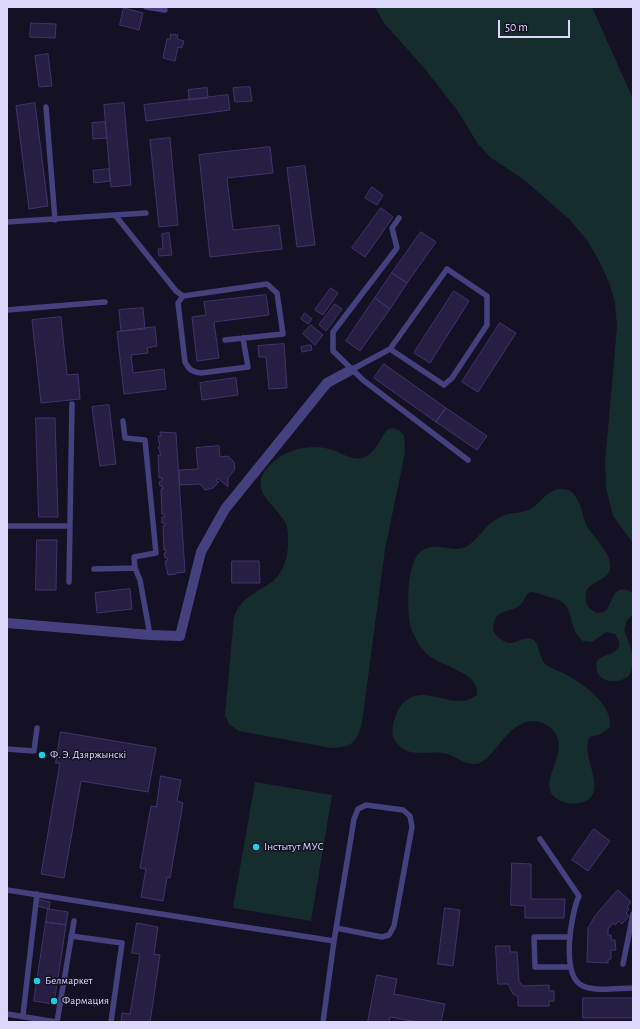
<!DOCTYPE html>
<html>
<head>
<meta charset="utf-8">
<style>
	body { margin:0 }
	#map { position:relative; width:640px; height:1029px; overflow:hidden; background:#151124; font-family:"Alegreya Sans",sans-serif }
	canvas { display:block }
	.frame { position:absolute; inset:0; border:8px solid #ddd8fb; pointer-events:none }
	.scale { position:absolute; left:498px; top:20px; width:72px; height:18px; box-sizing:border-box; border:2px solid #ddd8fb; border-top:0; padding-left:5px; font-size:12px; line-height:14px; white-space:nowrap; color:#ddd8fb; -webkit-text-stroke:3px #151124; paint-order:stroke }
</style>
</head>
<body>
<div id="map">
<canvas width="640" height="1029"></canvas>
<div class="frame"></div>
<div class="scale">50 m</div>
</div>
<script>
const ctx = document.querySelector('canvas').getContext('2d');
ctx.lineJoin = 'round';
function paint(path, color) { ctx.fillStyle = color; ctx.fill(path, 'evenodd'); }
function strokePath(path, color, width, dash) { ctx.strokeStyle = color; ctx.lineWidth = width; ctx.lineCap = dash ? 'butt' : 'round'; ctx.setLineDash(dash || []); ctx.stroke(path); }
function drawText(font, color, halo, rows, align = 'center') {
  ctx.font = font + ' "Alegreya Sans",sans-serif'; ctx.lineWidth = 3; ctx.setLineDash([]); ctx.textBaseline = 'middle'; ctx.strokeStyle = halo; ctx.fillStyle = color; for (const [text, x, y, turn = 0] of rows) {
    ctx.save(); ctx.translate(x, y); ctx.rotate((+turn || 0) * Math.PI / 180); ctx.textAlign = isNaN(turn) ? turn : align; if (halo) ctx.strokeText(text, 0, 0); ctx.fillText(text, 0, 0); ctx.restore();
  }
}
paint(new Path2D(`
	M375,7H592L633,99V543L613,516L606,487L605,463L617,327L615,302L609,282L599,261L587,240L569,219L523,179L490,157L478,144L457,110L425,69L384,23Z
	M393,428L399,430L404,435L405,453L385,549L362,723C357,742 353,747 332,748L239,731L229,724L225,715L234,617C248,581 284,596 288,546C288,539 289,529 285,522C276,506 250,491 265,471C280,450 309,442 333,450C343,453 353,462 365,457C376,452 380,438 388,429Z
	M558,489C564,489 568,489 573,493C581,501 582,516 587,526C594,538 613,554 610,569C607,583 582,581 586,600C587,607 592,611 598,613C601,613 605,612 607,609C613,601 614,581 633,593V615L627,620L624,630C630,646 637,658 629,676C616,686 592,682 597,661C605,652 629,654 615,634L606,632L592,642L583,641C564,626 580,603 549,597C542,595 537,592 530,592C525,595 525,600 521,604C513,613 498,608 494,622C492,627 493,632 497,636C501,640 506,643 511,643C520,642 525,635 534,640C540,647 539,656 544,663C550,668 556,670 563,673C582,683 612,703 610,727L601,734L590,737C578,754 613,796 580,803C573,805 565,803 559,800C531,785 575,752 552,729C548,725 542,722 536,721C506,719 494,763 475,764C464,765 456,756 447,754C429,749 409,760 396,742C392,737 392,731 393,725C395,717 398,707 405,701C428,683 453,713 477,695C481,671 438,667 425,652C419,646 415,638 412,631C406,615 406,564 420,552C436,539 453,556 469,545C480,537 485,524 500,517C510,512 523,514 532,508C543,501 544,493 558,489Z
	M255,782L332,795L311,921L233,908Z`), '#152d2c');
const building = new Path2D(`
	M124,8L143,13L139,30L120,25Z
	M31,23L56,24L55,38L30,37Z
	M171,34L178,35L177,39L184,41L182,48L178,47L175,61L163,58L167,39H170Z
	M48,54L52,86L39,87L35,56Z
	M250,87L252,101L235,102L233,88Z
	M207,88L208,98L189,100L188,90Z
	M228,95L230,110L146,121L144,105Z
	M35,103L48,206L29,209L16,106Z
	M124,103L131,185L111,187L104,105Z
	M105,122L107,138L93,139L92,123Z
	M170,138L178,225L159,227L150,140Z
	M270,147L273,173L227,178L233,230L279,225L282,249L210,257L199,155Z
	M305,166L315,245L297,247L287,168Z
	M109,169L110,181L94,183L93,171Z
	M372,187L383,195L377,205L365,198Z
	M381,208L393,217L365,257L352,248Z
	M421,232L436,242L407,283L392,273Z
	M169,233L172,255L159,256L158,249H163L162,234Z
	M392,273L407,283L390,309L375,298Z
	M331,288L338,293L323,315L315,310Z
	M454,291L469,301L430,363L414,353Z
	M266,295L269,315L214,322L219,358L197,361L192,317L206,315L204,302Z
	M375,298L390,309L360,351L346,341Z
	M335,304L342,309L326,331L319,325Z
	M143,308L145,329L121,331L119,310Z
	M305,313L312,319L308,324L301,319Z
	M61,317L67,375L78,374L80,399L41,403L32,320Z
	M500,323L516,333L478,392L462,382Z
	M311,325L323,335L315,345L303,334Z
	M155,327L157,346L147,348L148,353L131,355L133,373L164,369L166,389L124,394L117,332Z
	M284,344L287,388L269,389L266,357H259L258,346Z
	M311,345L312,350L302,352L301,347Z
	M384,364L446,408L436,422L374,378Z
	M236,378L238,395L202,400L200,383Z
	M109,405L116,464L100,466L92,407Z
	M446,408L487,436L477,450L436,422Z
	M36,418H55L58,517H39Z
	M160,432L176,433L185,572L176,573V574L168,575L165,561H168L167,558H165L164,553H166V550H164L163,526L165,525V523H162V517H165L164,514H162L161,489H163L162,486H160L159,482L162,481V478H159L158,455H161L158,447H160L158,436H161Z
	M219,446L220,457L228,456L234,462L235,469L228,478V487L218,478L216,481L219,482L213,488L205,490L200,484L180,485L179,470L198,469L196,448Z
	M37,540H57L56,590H36Z
	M232,561H259L260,583H232Z
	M130,589L132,609L97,613L95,593Z
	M61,732L156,748L148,792L81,781L64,878L41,874L60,763H56Z
	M161,776L181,780L177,801L183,803L170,878L167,877L163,901L141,897L146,869L140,868L151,806L156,807Z
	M594,829L610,841L588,871L572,860Z
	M512,863L531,864V899H565L564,918H525V906L511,905Z
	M618,890L631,902L627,907L629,909L626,913L629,916L622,924L619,921L615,925L613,923L608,929V935H611V940H615L616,950H611V959H608V963L587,962L588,928L595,916Z
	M38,899L50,902L49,909L37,906Z
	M445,908L460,910L453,966L438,964Z
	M48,909L68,912L66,925L46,922Z
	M46,922L66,925L54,1004L34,1001Z
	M137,923L158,927L154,954L160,955L150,1022H121L122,1013L130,1014L140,954L132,953Z
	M496,946H510V952H517L519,981L523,986L549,985V991H554V1001H549V1006H518V996L513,994L508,984H498Z
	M377,975L397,979L394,994L445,1004L441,1022H417L390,1017L389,1022H368Z
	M583,998H633V1018H583Z`);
paint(building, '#271f43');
strokePath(building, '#40346c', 1);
strokePath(new Path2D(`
	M146,7L165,10
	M46,107L55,220
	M115,215L146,213
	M399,218L392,228L397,248L333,332V351L363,380L468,460
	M7,222L115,215L176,291L183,296L267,284L277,293L283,334L225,340
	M183,296L178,303L185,362C189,370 193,372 201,373L248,367L243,338
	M7,310L105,302
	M351,370L390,349L444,385L452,378L487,325V296L447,269L390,349
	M123,421L125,438L145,440L156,553L134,557L135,568
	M7,526H69
	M94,569L135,568L140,580L150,635
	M69,582L72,404
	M7,749L34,751L37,728
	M540,839L579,896C571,913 560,976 583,986C597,992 619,988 633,988
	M7,890L334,941
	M71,936L122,943L111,1022
	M623,964L633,914
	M570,967H535L534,937H570
	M7,1014L56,1022
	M23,1015L37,894
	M57,1022L74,921
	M323,1022L334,941L354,819L358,809L366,805L403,810L410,816L412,827L394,926L389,935L382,937L336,928`), '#44417e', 5.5);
strokePath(new Path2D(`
	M7,623L150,635L180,636L201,552L225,509L327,383L351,370`), '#44417e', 10);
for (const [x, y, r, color] of [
	[42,755,4,"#19d0e6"],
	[256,847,4,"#19d0e6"],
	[37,981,4,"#19d0e6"],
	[54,1001,4,"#19d0e6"]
]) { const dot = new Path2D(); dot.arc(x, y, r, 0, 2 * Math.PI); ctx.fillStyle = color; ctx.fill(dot); strokePath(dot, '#151124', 1.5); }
drawText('11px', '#ddd8fb', '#151124', [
	["Ф. Э. Дзяржынскі",50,755],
	["Інстытут МУС",264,847],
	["Белмаркет",45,981],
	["Фармация",62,1001]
], 'left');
</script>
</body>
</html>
